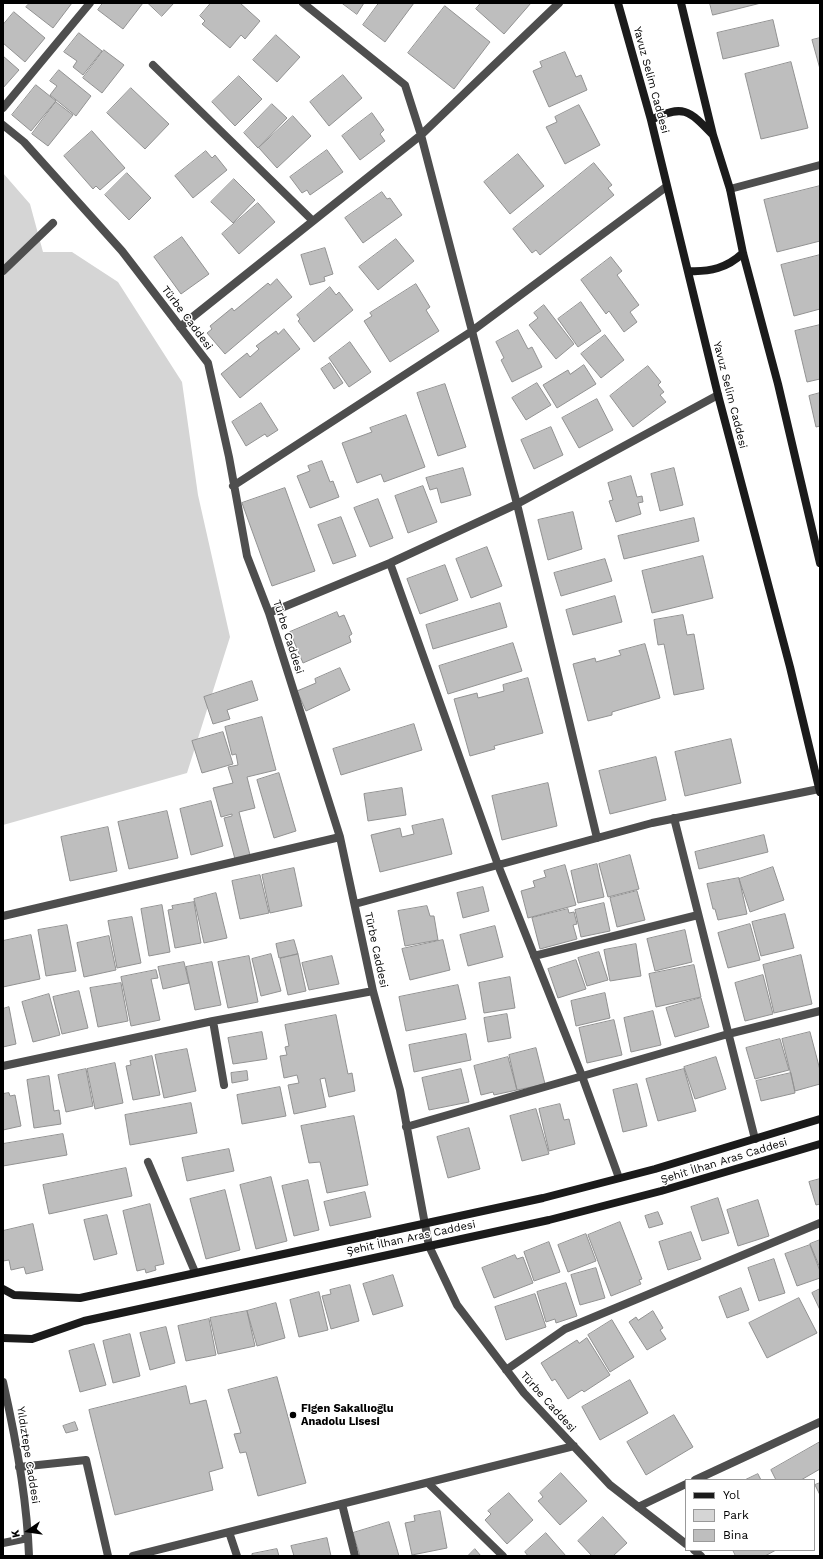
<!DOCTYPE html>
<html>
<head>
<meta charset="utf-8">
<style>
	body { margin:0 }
	#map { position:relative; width:823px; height:1559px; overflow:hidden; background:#fff; font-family:"Work Sans",sans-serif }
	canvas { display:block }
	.frame { position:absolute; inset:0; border:4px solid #000; pointer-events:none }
	.legend { position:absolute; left:685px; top:1479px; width:130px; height:72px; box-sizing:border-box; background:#fff; border:1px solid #999; margin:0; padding:5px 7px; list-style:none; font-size:12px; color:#000 }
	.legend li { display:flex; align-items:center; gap:8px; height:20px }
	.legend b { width:20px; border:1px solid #999 }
	.north { position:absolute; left:8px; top:1511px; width:40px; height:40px; -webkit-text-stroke:3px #fff; paint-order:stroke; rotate:257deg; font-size:11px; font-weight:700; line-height:16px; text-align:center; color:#000 }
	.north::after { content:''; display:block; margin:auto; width:14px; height:18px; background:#000; clip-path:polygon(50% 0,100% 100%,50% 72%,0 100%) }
</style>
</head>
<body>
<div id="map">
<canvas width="823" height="1559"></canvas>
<div class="frame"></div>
<ul class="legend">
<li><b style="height:5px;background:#1b1b1b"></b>Yol</li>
<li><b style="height:11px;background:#d5d5d5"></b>Park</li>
<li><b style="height:11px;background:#bebebe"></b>Bina</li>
</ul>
<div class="north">K</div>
</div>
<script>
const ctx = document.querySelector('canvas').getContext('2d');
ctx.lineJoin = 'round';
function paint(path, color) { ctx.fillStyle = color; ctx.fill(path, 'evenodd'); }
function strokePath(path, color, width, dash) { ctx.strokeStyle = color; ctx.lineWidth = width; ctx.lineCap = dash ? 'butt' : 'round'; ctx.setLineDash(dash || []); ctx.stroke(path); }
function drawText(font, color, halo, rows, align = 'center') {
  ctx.font = font + ' "Work Sans",sans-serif'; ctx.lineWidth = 3; ctx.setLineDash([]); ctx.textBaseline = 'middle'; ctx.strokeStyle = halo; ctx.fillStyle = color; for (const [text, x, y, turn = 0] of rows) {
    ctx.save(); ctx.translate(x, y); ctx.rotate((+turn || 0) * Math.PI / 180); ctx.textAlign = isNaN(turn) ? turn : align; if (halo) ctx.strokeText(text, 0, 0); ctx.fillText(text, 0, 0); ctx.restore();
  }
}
paint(new Path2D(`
	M3,173L30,204L43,252H72L118,282L182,382L198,495L230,637L187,773L3,825Z`), '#d5d5d5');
const building = new Path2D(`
	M30,3H72L53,28L26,7Z
	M103,3H143L123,29L98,10Z
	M148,3H174L162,16Z
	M211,3H240L260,21L245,39L241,35L230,48L202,24L205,21L200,16Z
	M342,3H364L357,14Z
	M379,3H414L385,42L363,25Z
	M481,3H531L504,34L476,9Z
	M710,3H761L713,15Z
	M445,6L490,42L454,89L408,53Z
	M14,12L45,38L25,62L3,43V25Z
	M773,20L779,46L723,59L717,33Z
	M79,33L102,51L83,75L73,67L77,61L64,52Z
	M276,35L300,57L277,82L253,60Z
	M820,38V69L812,40Z
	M104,50L124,65L102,93L83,78Z
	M565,52L576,77L581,75L587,90L549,107L533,71L542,67L540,62Z
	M3,56L19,70L3,88Z
	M791,62L808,128L761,139L745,74Z
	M59,70L91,96L76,116L50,95L57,86L50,81Z
	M343,75L362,98L329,126L310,102Z
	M239,76L262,99L235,126L212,102Z
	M36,85L56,101L31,131L12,115Z
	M131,88L169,124L145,149L107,113Z
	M56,102L73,115L48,146L32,134Z
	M272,104L287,118L258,148L244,133Z
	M579,105L600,145L565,164L546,127L557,122L555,117Z
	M372,113L384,130L380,134L385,141L360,160L342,136Z
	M293,116L311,136L277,168L259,148Z
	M92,131L125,168L100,190L96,186L93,189L64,156Z
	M327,150L343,172L310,195L307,190L302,193L290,177Z
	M206,151L212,158L215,155L227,170L193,198L175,176Z
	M518,154L544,186L510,214L484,182Z
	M594,163L612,185L608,188L614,195L540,255L536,250L532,253L513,229Z
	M127,173L151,198L129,220L105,195Z
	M234,179L255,200L233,223L211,202Z
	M820,186V241L777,252L764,200Z
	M382,192L387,199L390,198L402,215L363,243L345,218Z
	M258,203L275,222L239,254L222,234Z
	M182,237L209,274L181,294L154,257Z
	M396,239L414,261L378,290L359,267Z
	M325,248L333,274L324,277L325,281L310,285L301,255Z
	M820,255V309L794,316L781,265Z
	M611,257L622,271L617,275L639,305L630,312L637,322L624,332L609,311L606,314L581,280Z
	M277,279L292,297L225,354L207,333L212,329L210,326L232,308L234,311L268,283L270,285Z
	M416,284L430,307L426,310L439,331L390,362L364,321L372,316L370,313Z
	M330,287L336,295L339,292L353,310L314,342L298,321L300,319L297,315Z
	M581,302L601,331L578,347L558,319Z
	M544,305L574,344L556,359L529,325L538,318L534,313Z
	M820,325V379L807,382L795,331Z
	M284,329L300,349L240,398L221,374L247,353L250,357L259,349L256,346L276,331L278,334Z
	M518,330L528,349L532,347L542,367L512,382L501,360L504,358L496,342Z
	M605,335L624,360L601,378L581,354Z
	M350,342L371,372L349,387L329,358Z
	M330,363L343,383L334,389L321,369Z
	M584,365L596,384L557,408L543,385L568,370L570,374Z
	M648,366L661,382L658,385L664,392L660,395L666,402L633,427L610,396Z
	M537,383L551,405L526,420L512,398Z
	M445,384L466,447L438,456L417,393Z
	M820,393V426L816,427L809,396Z
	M597,399L613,430L579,448L562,418Z
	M261,403L278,430L267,437L265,434L246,446L232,422Z
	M406,415L425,467L384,482L381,474L357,483L342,443L372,432L370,428Z
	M551,427L563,455L534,469L521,440Z
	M322,461L330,482L333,481L339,497L310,508L297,476L310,471L308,466Z
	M463,468L471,495L441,503L437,488L430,490L426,478Z
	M674,468L683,505L660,511L651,474Z
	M631,476L637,497L642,496L643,502L638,503L641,514L616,522L609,501L613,500L608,483Z
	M423,486L437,522L408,533L395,496Z
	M285,488L315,571L272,586L242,503Z
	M378,499L393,538L370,547L354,508Z
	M573,512L582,549L548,560L538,520Z
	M341,517L356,556L333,564L318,525Z
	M694,518L699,541L624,559L618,536Z
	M487,547L502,586L471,598L456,559Z
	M703,556L713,598L652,613L642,571Z
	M605,559L612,581L561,596L554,573Z
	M445,565L458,600L420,614L407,579Z
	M615,596L622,622L573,635L566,610Z
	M500,603L507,627L433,649L426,625Z
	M337,612L339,617L344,615L352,634L349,636L351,642L303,663L290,632Z
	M683,615L687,635L694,634L704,689L674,695L664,644L658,645L654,620Z
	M513,643L522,671L448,694L439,666Z
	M645,644L660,698L612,712V715L588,721L573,664L595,658L596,662L621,655L619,651Z
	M340,668L350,690L306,711L297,691L316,683L315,679Z
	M528,678L543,733L494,746L495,749L470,756L454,699L477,693L478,698L504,691L503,685Z
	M252,681L258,700L227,710L230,719L213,724L204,697Z
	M262,717L276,770L247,777L255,808L239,812L250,855L235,859L224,818L232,816V814L221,817L213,788L233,783L228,767L238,765L236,754L232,755L225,727Z
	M414,724L422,750L341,775L333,749Z
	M223,732L233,764L202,773L192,741Z
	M731,739L741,783L685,796L675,752Z
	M656,757L666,800L610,814L599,771Z
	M279,773L296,831L274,838L257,780Z
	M548,783L557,826L502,840L492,796Z
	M402,788L406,815L368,821L364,794Z
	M211,801L223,846L191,855L180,809Z
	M167,811L178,858L129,869L118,822Z
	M443,819L452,854L380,872L371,835L400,828L402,837L414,834L412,826Z
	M108,827L117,871L70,881L61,837Z
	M764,835L768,852L699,869L695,852Z
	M630,855L639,889L608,897L599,864Z
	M597,864L604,897L578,903L571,871Z
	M565,865L576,905L528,918L521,891L535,887L533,881L546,877L544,871Z
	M773,867L784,900L750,912L739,879Z
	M294,868L302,906L270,913L262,875Z
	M260,875L269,913L240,919L232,881Z
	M739,878L747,914L718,920L715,909H713L707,884Z
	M483,887L489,911L463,918L457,893Z
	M637,891L645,920L617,927L610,898Z
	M216,893L227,938L204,943L194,899Z
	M194,902L201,943L175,948L168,910L173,909L172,906Z
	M604,903L610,931L581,937L575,910Z
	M162,905L170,952L149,956L141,909Z
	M427,906L430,916H434L438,940L405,946L398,911Z
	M568,909L569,913L574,912L577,924L573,925L577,939L540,949L532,918Z
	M785,914L794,948L761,956L752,922Z
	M132,917L141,963L117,968L108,921Z
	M750,924L760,960L728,968L718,933Z
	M67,925L76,971L46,976L38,930Z
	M495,926L503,957L468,966L460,935Z
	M685,930L692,962L655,971L647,939Z
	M31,935L40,979L3,987V941Z
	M109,936L116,970L84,977L77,943Z
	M294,940L298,954L279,958L276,944Z
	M443,940L450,970L410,980L402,949Z
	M636,944L641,976L610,981L604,950Z
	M599,952L608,980L587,986L578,958Z
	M271,954L281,991L261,996L252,959Z
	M298,954L306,991L288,995L280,959Z
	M801,955L812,1004L774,1013L763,965Z
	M249,956L258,1002L228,1008L218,962Z
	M332,956L339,984L309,990L302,963Z
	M576,960L586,989L558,998L548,969Z
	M184,962L189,983L163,989L158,967Z
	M212,962L221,1005L195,1010L186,967Z
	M694,965L701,997L656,1007L649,974Z
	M156,970L158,978L151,979L160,1020L131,1026L121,977Z
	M763,975L773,1014L745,1021L735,983Z
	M510,977L515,1008L484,1013L479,983Z
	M121,983L128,1021L98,1027L90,988Z
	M458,985L466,1019L406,1031L399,997Z
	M79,991L88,1028L62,1034L53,997Z
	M605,993L610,1018L576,1026L571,1001Z
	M49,994L60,1035L33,1042L22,1002Z
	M701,998L709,1027L675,1037L666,1008Z
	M9,1007L16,1044L3,1047V1009Z
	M653,1011L661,1045L631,1052L624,1018Z
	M507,1014L511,1038L488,1042L484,1018Z
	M336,1015L348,1074L352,1073L355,1091L329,1097L325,1078L320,1079L326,1107L294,1114L288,1085L299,1083L297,1075L284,1078L280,1056L287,1055L285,1047L289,1046L285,1025Z
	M614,1020L622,1055L587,1063L579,1028Z
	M262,1032L267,1059L233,1064L228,1038Z
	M810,1032L820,1070V1084L795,1091L782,1039Z
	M466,1034L471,1060L414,1072L409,1045Z
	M780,1039L789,1070L755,1079L746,1048Z
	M536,1048L545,1084L517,1090L509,1055Z
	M187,1049L196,1091L164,1098L155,1055Z
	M152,1056L160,1095L133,1100L126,1066L131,1065L130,1061Z
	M508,1057L517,1090L494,1095L493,1092L481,1095L474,1066Z
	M716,1057L726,1089L695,1099L684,1067Z
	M115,1063L123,1103L95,1109L87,1069Z
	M86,1069L93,1106L66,1112L58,1075Z
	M461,1069L469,1102L429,1110L422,1078Z
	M684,1069L696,1111L658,1121L646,1079Z
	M247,1071L248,1080L232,1083L231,1073Z
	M791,1073L795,1093L761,1101L756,1081Z
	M49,1076L54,1111L59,1110L61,1124L34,1128L27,1080Z
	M637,1084L647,1126L623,1132L613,1090Z
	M280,1087L286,1116L242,1124L237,1095Z
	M9,1093L10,1096L15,1095L21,1126L3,1130V1094Z
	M191,1103L197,1133L130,1145L125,1115Z
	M560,1104L564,1120L569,1119L575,1144L549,1151L539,1109Z
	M536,1109L549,1154L522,1161L510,1116Z
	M354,1116L368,1185L327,1193L320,1162L309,1163L301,1126Z
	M469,1128L480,1169L448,1178L437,1137Z
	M63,1134L67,1155L3,1166V1144Z
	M229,1149L234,1171L187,1181L182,1158Z
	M126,1168L132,1196L49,1214L43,1185Z
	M271,1177L287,1241L256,1249L240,1185Z
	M820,1179V1204L816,1205L809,1182Z
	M308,1180L319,1230L294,1236L282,1186Z
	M225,1190L240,1250L206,1259L190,1199Z
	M365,1192L371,1217L330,1226L324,1202Z
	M718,1198L729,1233L702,1241L691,1207Z
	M758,1200L769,1236L738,1246L727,1210Z
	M150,1204L164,1264L155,1266L156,1270L146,1273L145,1269L137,1271L123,1211Z
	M658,1212L663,1224L649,1228L645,1216Z
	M107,1215L117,1254L94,1260L84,1220Z
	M620,1222L642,1279L639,1280L641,1284L611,1296L588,1235Z
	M33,1224L43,1270L26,1274L24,1267L11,1270L9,1260L3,1261V1231Z
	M691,1232L701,1259L668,1270L659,1242Z
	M586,1234L596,1261L568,1272L558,1245Z
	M820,1240V1268L810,1244Z
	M549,1242L560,1272L534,1281L524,1252Z
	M810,1245L820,1271V1278L797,1286L785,1254Z
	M515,1255L517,1259L523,1257L533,1283L494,1298L482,1268Z
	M774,1259L785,1293L759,1301L748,1268Z
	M596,1268L605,1298L580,1305L571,1275Z
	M393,1275L403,1306L373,1315L363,1284Z
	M566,1283L577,1316L556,1323L555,1319L546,1322L537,1292Z
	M350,1285L359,1321L331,1329L322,1296L331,1294L330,1290Z
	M741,1288L749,1310L727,1318L719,1297Z
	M820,1289V1310L812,1293Z
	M319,1292L328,1330L299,1337L290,1300Z
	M535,1294L546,1327L506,1340L495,1307Z
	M799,1298L817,1333L767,1358L749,1323Z
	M276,1303L285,1338L257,1346L247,1311Z
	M247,1311L255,1346L218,1354L210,1318Z
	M653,1311L663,1328L660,1330L666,1339L647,1350L629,1322L636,1317L638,1320Z
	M209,1319L216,1355L186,1361L178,1326Z
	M612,1320L634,1357L610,1372L588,1335Z
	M166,1327L175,1363L150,1370L140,1333Z
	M130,1334L140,1376L113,1383L103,1341Z
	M587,1338L610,1375L584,1392L582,1390L568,1399L555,1379L552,1381L541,1363L577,1340L579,1343Z
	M94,1344L106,1385L80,1392L69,1351Z
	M277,1377L306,1483L258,1496L246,1452L240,1453L234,1434L241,1433L228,1390Z
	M630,1380L648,1413L600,1440L582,1407Z
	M186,1386L190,1404L206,1400L223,1468L209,1472L213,1490L115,1515L89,1410Z
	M674,1415L693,1447L646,1475L627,1442Z
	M75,1422L78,1430L66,1433L63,1426Z
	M820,1442V1469L801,1480H776L771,1470Z
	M561,1473L587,1501L560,1525L538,1501L543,1497L540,1493Z
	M758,1474L761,1480H745Z
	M820,1483V1495L815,1485Z
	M509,1493L533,1520L507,1544L485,1520L491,1514L488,1511Z
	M440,1511L447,1548L412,1555L405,1523L415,1521L414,1516Z
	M603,1517L627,1543L613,1556H592L578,1541Z
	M389,1522L399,1556H360L353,1533Z
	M546,1533L566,1556H528L525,1552Z
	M327,1538L331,1556H294L291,1546Z
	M277,1549L279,1556H252V1554Z
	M475,1549L481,1556H468Z
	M733,1550H776L765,1556H736Z`);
paint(building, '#bebebe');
strokePath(building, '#929292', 1);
strokePath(new Path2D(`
	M3,271L53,223`), '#4e4e4e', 8);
strokePath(new Path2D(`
	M303,3L405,85L421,135L517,504L597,838
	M153,65L313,221
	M3,108L90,3
	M3,125L24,142L122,251L208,363L229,457L247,556L269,613L340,837L373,991L400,1090L429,1246L457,1305L524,1393L610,1485L686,1544
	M730,189L820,165
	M180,327L421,135L559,3
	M233,486L472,331L666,187
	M390,563L498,865L582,1076L619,1178
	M269,613L390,563L517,504L718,395
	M674,818L755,1139
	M355,904L652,823L819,789
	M3,916L340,837
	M534,956L698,915
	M213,1021L224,1085
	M3,1066L213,1021L373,991
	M406,1127L728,1034L820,1011
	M148,1162L195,1272
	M506,1370L565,1329L820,1223
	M3,1382C16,1439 27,1498 29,1556
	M19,1467L86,1460L108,1556
	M695,1480L820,1422
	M428,1483L503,1556
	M342,1504L355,1556
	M638,1507L686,1484
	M229,1532L237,1556
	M3,1543L28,1538
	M694,1550L701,1556
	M133,1556L574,1446`), '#4e4e4e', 8);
strokePath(new Path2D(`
	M618,3L651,120L718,395L790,667L820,792
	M681,3L713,135L730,189L743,253L778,384L820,563
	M651,120C683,104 689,110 712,134
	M689,271C710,272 727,268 743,253
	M3,1289L14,1295L80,1298L543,1198L655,1169L820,1119
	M3,1338L32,1339L84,1321L549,1220L661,1191L820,1144`), '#1b1b1b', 8);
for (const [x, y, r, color] of [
	[293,1415,4,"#000"]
]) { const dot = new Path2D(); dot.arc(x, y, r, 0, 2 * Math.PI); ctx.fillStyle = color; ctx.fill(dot); strokePath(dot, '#fff', 1.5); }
drawText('11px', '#000', '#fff', [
	["Yavuz Selim Caddesi",651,80,75],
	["Türbe Caddesi",187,318,53],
	["Yavuz Selim Caddesi",730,395,76],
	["Türbe Caddesi",288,637,72],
	["Türbe Caddesi",376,950,78],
	["Şehit İlhan Aras Caddesi",724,1161,-17],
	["Şehit İlhan Aras Caddesi",411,1238,-12],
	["Türbe Caddesi",548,1402,48],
	["Yıldıztepe Caddesi",28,1455,81]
]);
drawText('bold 11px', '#000', '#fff', [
	["Figen Sakallıoğlu",301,1409],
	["Anadolu Lisesi",301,1422]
], 'left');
</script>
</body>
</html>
